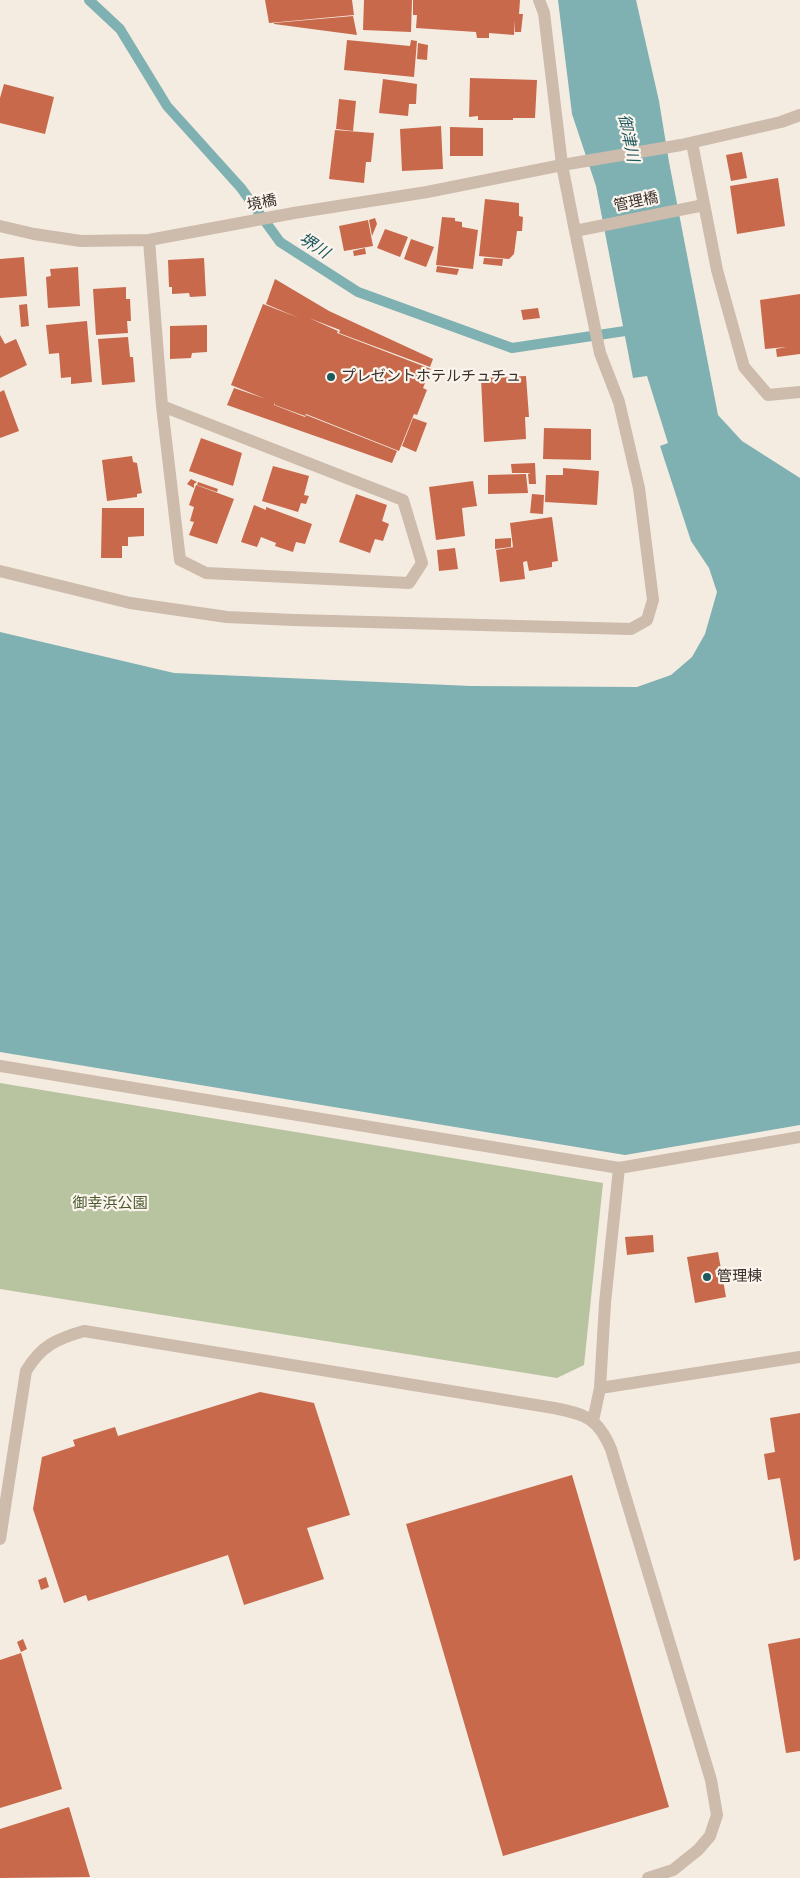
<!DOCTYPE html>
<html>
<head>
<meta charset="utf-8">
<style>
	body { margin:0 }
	canvas { display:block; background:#f4ebe1 }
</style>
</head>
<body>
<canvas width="800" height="1878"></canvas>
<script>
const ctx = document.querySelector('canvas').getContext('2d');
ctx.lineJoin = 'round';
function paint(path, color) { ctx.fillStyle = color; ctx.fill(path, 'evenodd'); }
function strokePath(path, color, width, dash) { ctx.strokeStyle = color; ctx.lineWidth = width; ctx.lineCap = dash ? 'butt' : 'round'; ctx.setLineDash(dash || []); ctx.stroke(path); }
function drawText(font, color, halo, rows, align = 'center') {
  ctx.font = font + ' Cabin,"Noto Sans JP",sans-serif'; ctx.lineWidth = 4.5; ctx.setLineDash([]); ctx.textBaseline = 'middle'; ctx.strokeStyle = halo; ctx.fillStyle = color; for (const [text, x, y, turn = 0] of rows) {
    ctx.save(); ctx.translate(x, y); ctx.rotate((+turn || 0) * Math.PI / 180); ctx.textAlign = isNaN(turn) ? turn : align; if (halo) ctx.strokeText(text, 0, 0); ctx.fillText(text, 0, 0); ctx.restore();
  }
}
paint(new Path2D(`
	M0,1083L603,1183L584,1365L557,1378L0,1289Z`), '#b8c4a0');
paint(new Path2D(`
	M558,0H636L659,101L669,162L718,415L742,441L800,478V1125L625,1155L0,1052V632L174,673L471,686L637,687L671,675L692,657L705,634L717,592L709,568L691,541L660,446L668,443L647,376L633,378L596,186L572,114Z`), '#7fb0b2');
strokePath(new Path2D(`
	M89,0L120,29L167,106L241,188L280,242L358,292L512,348L625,331`), '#7fb0b2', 10);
paint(new Path2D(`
	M265,0H352L354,15L269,23Z
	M364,0H412L411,32L363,30Z
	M413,0H520L519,14H523L521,32H515V20L514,35L489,33V38H477L476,32L416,28L417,15H413Z
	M353,16L357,35L274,24V23Z
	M347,40L410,46L411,40L417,41L414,77L344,70Z
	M418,43L428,45L427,60L417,59Z
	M470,78L537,80L535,118H513V120H478V116L469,117Z
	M383,79L417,84L416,104H409L408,116L379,113Z
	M4,84L54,97L45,134L0,123V98Z
	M339,99L356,101L353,131L336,129Z
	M441,126L443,169L402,171L400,129Z
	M450,127L483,128V156H450Z
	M335,130L374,133L371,162H366L364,183L329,179Z
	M742,152L747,178L731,181L726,155Z
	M778,178L785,226L737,234L730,186Z
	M485,199L519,203V216L523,217L522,231H517L514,254L509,259L479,256Z
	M442,217L455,218V221L462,222V227L478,230L473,269L436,265Z
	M375,218L377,224L372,236L369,220Z
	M368,220L373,246L344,251L339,226Z
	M385,229L408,237L400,257L377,248Z
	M411,239L434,247L426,267L404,259Z
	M365,248L366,254L354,256L353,251Z
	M24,257L27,296L0,298V259Z
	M204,258L206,296L190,297L189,293L172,294V287H169L168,260Z
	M484,258L503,259L502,266L483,264Z
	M437,266L459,269L457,275L436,272Z
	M78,267L80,306L48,308L46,277L51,276L50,269Z
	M275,279L329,311L433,359L430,367L339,333L340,330L309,318L338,331L337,333L431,369L423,388L427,390L417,415L414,414L399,451L306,414L305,416L275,405V403L274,405L305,417L306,415L397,451L392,463L227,405L234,388L266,399L231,385L263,304L299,318L266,304Z
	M126,287V299H130L131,321H127L128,333L96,335L93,289Z
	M800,294V354L777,357L776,349L786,347L765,349L760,300Z
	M27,304L29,326L21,327L19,305Z
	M538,308L540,318L523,320L521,310Z
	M87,321L92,382L71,384V377L61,378L59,353L49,354L46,325Z
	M207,325V352L192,353L191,358L170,359V326Z
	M0,335L5,344L16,339L27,365L0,378Z
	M128,337L130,357H133L135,382L102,385L98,339Z
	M526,376L529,417H525L526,439L484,442L481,378Z
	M4,390L19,431L0,438V392Z
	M413,418L427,423L416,452L402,446Z
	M544,428L591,429V460L543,459Z
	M201,438L242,453L233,486L189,471Z
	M132,456L133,462L137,463L142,493L137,494V497L107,501L102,460Z
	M535,463L536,484H529L528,474L531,473H512L511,464Z
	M273,466L309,476L304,495L309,496L306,504L301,503L298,512L262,501Z
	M563,468L599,471L597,505L545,502L546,475H563Z
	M526,474L528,493L488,494V475Z
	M191,479L197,482L194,484V488L187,484Z
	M473,481L477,506L462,508L465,536L436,540L429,487Z
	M198,482L218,489L217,492L197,485Z
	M196,485L234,499L217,544L189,535L194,522L190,521L194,507L189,505Z
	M356,494L387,505L382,521L389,524L383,541L375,539L370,553L339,542Z
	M532,494L544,495L543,514L530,513Z
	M254,505L266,510V507L312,524L305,544L296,542L293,552L275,546L276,543L261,537L257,547L241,542Z
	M102,508H144V536L128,537V546H122V558H101Z
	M552,517L558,561L552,562V567L529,571L527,561L523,562L525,579L500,582L496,550L514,547H513L510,523Z
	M511,538V547L495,549V539Z
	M455,548L458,569L439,571L437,550Z
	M653,1235L654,1252L627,1255L625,1237Z
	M718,1252L726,1297L695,1303L687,1257Z
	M260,1392L314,1403L350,1515L307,1528L324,1579L244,1605L228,1555L88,1601L86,1595L64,1603L33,1509L42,1457L75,1446L73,1440L115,1427L118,1436Z
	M800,1413V1559L794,1561L780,1478L768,1480L764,1454L775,1452L770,1418Z
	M572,1475L669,1807L503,1856L406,1524Z
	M46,1577L49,1587L41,1590L38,1580Z
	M800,1638V1751L786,1753L768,1644Z
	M23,1639L27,1649L21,1652L17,1642Z
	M21,1653L62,1789L0,1808V1660Z
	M69,1807L90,1877L0,1878V1829Z`), '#c8694b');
strokePath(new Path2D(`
	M692,143L717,270L744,367L768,395L800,392
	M0,226L34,234L81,241L149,240L294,213L427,192L562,165L681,145L781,122L800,115
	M575,231L704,205
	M149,240L162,406L180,560L206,573L409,583L422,563L403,500L162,406
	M0,571L130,603L227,617L294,620L631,629L647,620L653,600L639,488L619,402L600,353L575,231L562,165L544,13L539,0
	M0,1066L619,1168L800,1137
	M600,1388L800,1357
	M593,1421L600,1388L605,1303L619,1168
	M0,1539L26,1371C41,1346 56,1339 84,1331L554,1408C585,1414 598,1418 611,1449L711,1780L717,1815L710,1836L698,1850L673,1870L648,1878`), '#cdbbac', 12);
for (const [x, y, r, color] of [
	[331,377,5,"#1f5a5e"],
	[707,1277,5,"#1f5a5e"]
]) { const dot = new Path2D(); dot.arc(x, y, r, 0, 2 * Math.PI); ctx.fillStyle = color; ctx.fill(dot); strokePath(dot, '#fbf5ee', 2); }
drawText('15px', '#3b302b', '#fbf5ee', [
	["管理橋",636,202,-12],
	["境橋",262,203,-11]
]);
drawText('15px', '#3b302b', '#fbf5ee', [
	["プレゼントホテルチュチュ",341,377],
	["管理棟",717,1277]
], 'left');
drawText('15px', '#4a5a2e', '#fbf5ee', [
	["御幸浜公園",110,1204]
]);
drawText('italic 16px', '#1f5a5e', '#fbf5ee', [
	["御津川",628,138,78],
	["堺川",314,246,33]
]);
</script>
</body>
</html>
